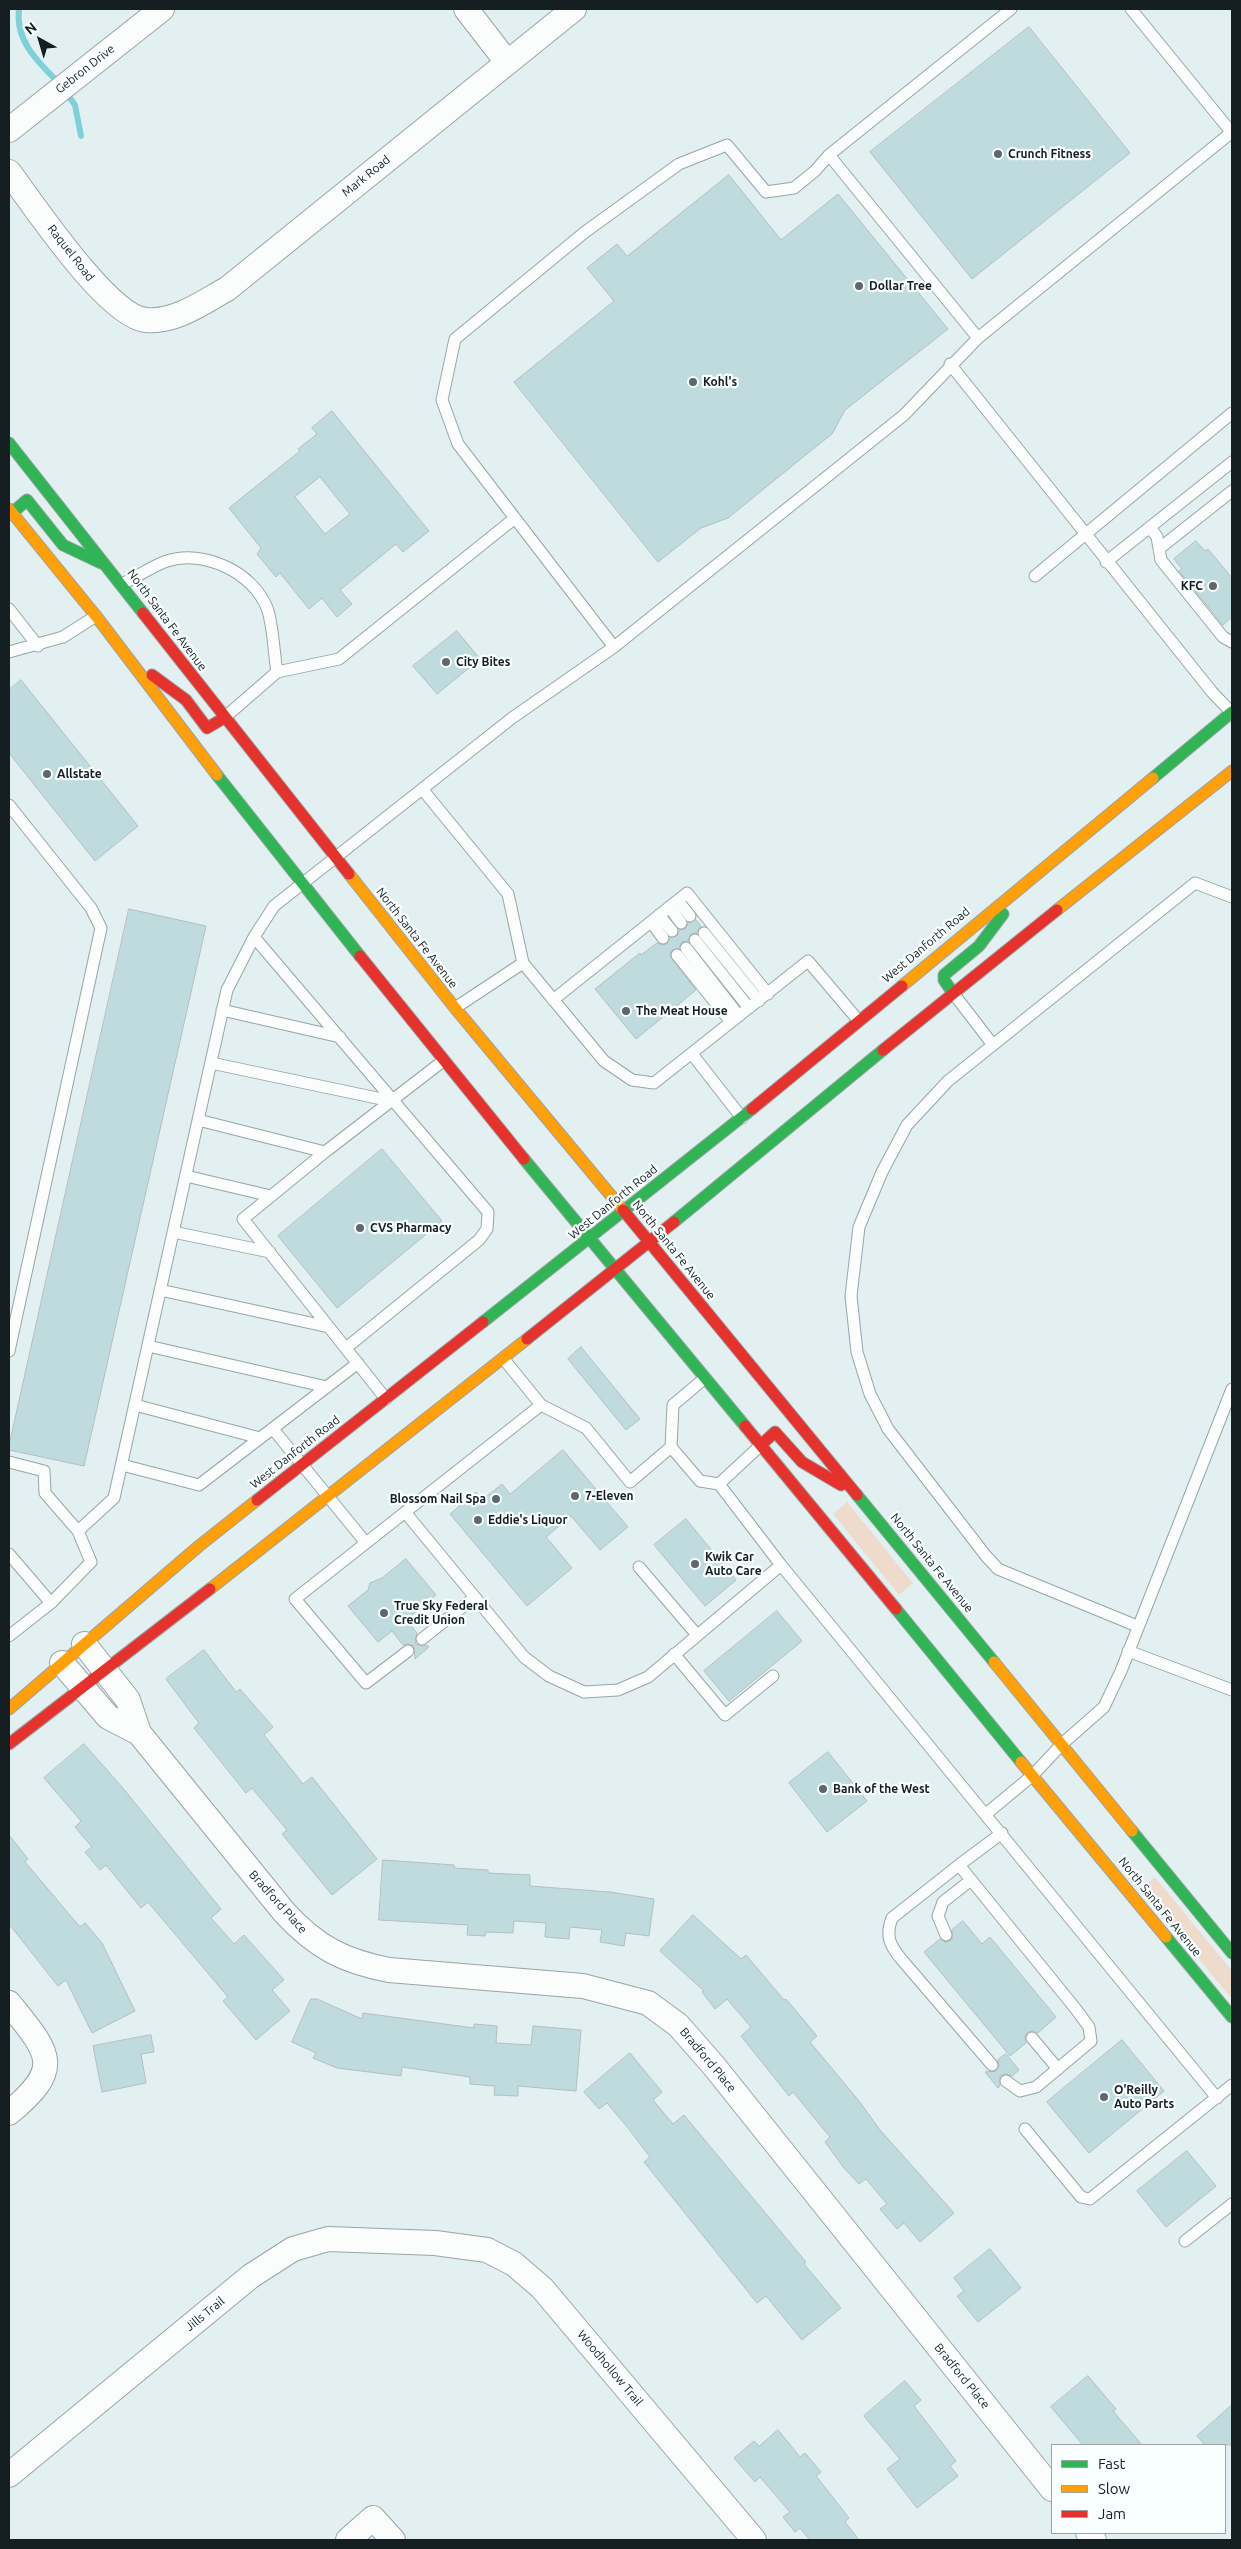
<!DOCTYPE html>
<html>
<head>
<meta charset="utf-8">
<style>
	body { margin:0 }
	#map { position:relative; width:1241px; height:2549px; overflow:hidden; background:#e2f0f2; font-family:Ubuntu,sans-serif }
	canvas { display:block }
	.frame { position:absolute; inset:0; border:10px solid #151e20; pointer-events:none }
	.legend { position:absolute; left:1051px; top:2444px; width:175px; height:90px; box-sizing:border-box; background:#f9feff; border:1px solid #9ea4a6; margin:0; padding:6px 9px; list-style:none; font-size:15px; color:#151e20 }
	.legend li { display:flex; align-items:center; gap:10px; height:25px }
	.legend b { width:25px; border:1px solid #9ea4a6 }
	.north { position:absolute; left:15px; top:15px; width:50px; height:50px; -webkit-text-stroke:4px #f9feff; paint-order:stroke; rotate:321deg; font-size:14px; font-weight:700; line-height:20px; text-align:center; color:#151e20 }
	.north::after { content:''; display:block; margin:auto; width:18px; height:22px; background:#151e20; clip-path:polygon(50% 0,100% 100%,50% 72%,0 100%) }
</style>
</head>
<body>
<div id="map">
<canvas width="1241" height="2549"></canvas>
<div class="frame"></div>
<ul class="legend">
<li><b style="height:6px;background:#30b455"></b>Fast</li>
<li><b style="height:6px;background:#ff9f0a"></b>Slow</li>
<li><b style="height:6px;background:#e5322d"></b>Jam</li>
</ul>
<div class="north">N</div>
</div>
<script>
const ctx = document.querySelector('canvas').getContext('2d');
ctx.lineJoin = 'round';
function paint(path, color) { ctx.fillStyle = color; ctx.fill(path, 'evenodd'); }
function strokePath(path, color, width, dash) { ctx.strokeStyle = color; ctx.lineWidth = width; ctx.lineCap = dash ? 'butt' : 'round'; ctx.setLineDash(dash || []); ctx.stroke(path); }
function drawText(font, color, halo, rows, align = 'center') {
  ctx.font = font + ' Ubuntu,sans-serif'; ctx.lineWidth = 4.5; ctx.setLineDash([]); ctx.textBaseline = 'middle'; ctx.strokeStyle = halo; ctx.fillStyle = color; for (const [text, x, y, turn = 0] of rows) {
    ctx.save(); ctx.translate(x, y); ctx.rotate((+turn || 0) * Math.PI / 180); ctx.textAlign = isNaN(turn) ? turn : align; if (halo) ctx.strokeText(text, 0, 0); ctx.fillText(text, 0, 0); ctx.restore();
  }
}
paint(new Path2D(`
	M847,1502L913,1583L899,1595L833,1514Z
	M1155,1877L1232,1971V1999L1141,1888Z`), '#eedbcc');
strokePath(new Path2D(`
	M19,9C15,41 38,62 59,83
	M65,91L75,105L81,136`), '#80d0da', 6);
const building = new Path2D(`
	M1029,27L1130,153L972,279L870,152Z
	M729,175L781,240L838,194L948,329L845,410L832,434L813,449L728,518L701,528L658,562L514,382L614,301L587,268L617,244L627,256Z
	M332,411L429,531L403,552L396,544L340,590L352,604L337,617L322,598L309,609L280,573L276,577L257,554L261,548L229,508L300,451L298,449L317,434L312,428ZM320,477L350,514L325,534L295,497Z
	M1196,541L1205,551L1208,549L1232,578V617L1223,625L1179,571L1182,569L1174,559Z
	M457,631L480,659L437,694L413,666Z
	M21,680L138,826L95,861L9,753V690Z
	M129,909L206,926L84,1466L9,1450V1446Z
	M696,920L701,926L697,933L691,934L688,941L682,942L679,948L672,950L670,956L696,990L636,1039L595,989L640,953L641,955L657,943L661,945L667,944L670,938L677,936L679,930L685,929L688,923Z
	M382,1149L442,1221L337,1308L278,1236Z
	M581,1347L640,1419L626,1430L568,1359Z
	M563,1450L628,1527L600,1550L571,1516L546,1537L572,1568L527,1606L450,1514L476,1492L482,1500L502,1484L510,1494Z
	M686,1519L736,1580L705,1606L654,1545Z
	M406,1559L436,1595L406,1620L417,1633L415,1640L416,1644L423,1646L427,1645L429,1647L415,1659L414,1646L408,1644L403,1645L392,1631L378,1642L348,1606L368,1590L370,1583L382,1578Z
	M777,1611L802,1641L729,1701L704,1671Z
	M204,1650L236,1692L240,1689L273,1727L264,1735L303,1784L312,1777L377,1859L332,1895L282,1834L287,1830L252,1788L246,1793L194,1728L199,1723L166,1679Z
	M84,1744L122,1787L221,1909L211,1918L234,1944L244,1935L284,1980L272,1990L290,2011L256,2040L223,2001L228,1997L148,1902L141,1908L106,1865L100,1870L85,1852L92,1847L75,1827L81,1821L44,1778Z
	M828,1752L867,1801L827,1832L789,1783Z
	M9,1835L28,1859L25,1862L80,1927L85,1923L102,1943L135,2011L92,2033L66,1980L58,1986L9,1924Z
	M383,1860L454,1865V1868L488,1870V1873L530,1875V1886L610,1892L654,1899L649,1936L626,1933L624,1946L600,1942L602,1930L570,1927L569,1939L545,1937L546,1923L514,1921L513,1933L486,1932L485,1936L467,1935L468,1925L379,1920Z
	M693,1915L741,1959L746,1955L784,2000L786,1999L817,2036L810,2042L859,2101L880,2130L954,2213L920,2242L904,2223L897,2229L880,2209L887,2204L866,2179L859,2184L844,2168L825,2142L830,2137L793,2092L789,2096L741,2036L751,2027L727,1999L715,2009L702,1992L704,1991L660,1951Z
	M963,1921L982,1944L990,1937L1056,2017L1038,2033L1034,2031L1028,2032L1025,2036L1026,2043L1010,2056L924,1952L940,1939L946,1942L952,1940V1930Z
	M311,1999H317L362,2019L363,2013L474,2028V2024L497,2026L496,2043L531,2045L533,2026L581,2030L576,2091L518,2086V2096L494,2095L495,2086L470,2084V2077L402,2067L401,2076L337,2068L313,2058L316,2053L292,2042Z
	M151,2035L154,2052L141,2054L146,2083L102,2092L93,2046Z
	M1122,2040L1164,2091L1089,2153L1047,2102Z
	M630,2053L662,2092L653,2100L673,2124L684,2115L806,2262L804,2264L841,2308L802,2340L766,2296L757,2303L644,2162L650,2157L628,2128L607,2103L599,2109L584,2092Z
	M1006,2054L1019,2070L1012,2076L1006,2074L1000,2076V2086L998,2088L985,2072L996,2071L999,2067L998,2060Z
	M1187,2151L1216,2186L1166,2227L1137,2191Z
	M990,2249L1021,2288L978,2322L957,2296L964,2291L954,2278Z
	M1088,2376L1116,2409L1113,2411L1142,2445H1083L1051,2407Z
	M905,2381L921,2400L914,2406L956,2461L950,2466L958,2476L917,2508L887,2469L900,2459L864,2416Z
	M1232,2405V2445H1205L1197,2436Z
	M778,2430L800,2457L805,2453L821,2472L816,2476L849,2518L845,2522L859,2540H810L800,2528L795,2532L783,2517L790,2512L760,2477L755,2482L734,2458L754,2441L759,2446Z`);
paint(building, '#c0dbde');
strokePath(building, '#b3bebf', 1);
const lane = new Path2D(`
	M1131,9L1232,133
	M829,155L978,338
	M950,364L1212,692L1231,712
	M1150,527L1157,537L1161,560L1223,637L1232,642
	M1160,548L1232,491
	M1106,562L1232,462
	M1035,576L1232,413
	M122,584C137,577 152,566 167,561C203,549 253,572 267,608C273,623 274,655 277,672
	M9,609L38,646
	M614,647L458,444L442,400L455,339L585,232L679,164L727,145L766,192L794,188L815,171L829,155L1011,9
	M9,652L63,637L96,616
	M224,718L277,672L339,659L515,518
	M423,790L508,894L523,963L604,1061L632,1080L654,1083L808,961L858,1020
	M9,805L91,908L101,928L9,1351
	M678,901L690,916
	M669,907L681,923
	M659,915L672,931
	M651,922L663,938
	M704,933L759,1001
	M254,937L488,1212L487,1229L479,1240L346,1348
	M695,940L749,1008
	M686,948L739,1016
	M677,955L731,1022
	M953,993L993,1045
	M553,1000L687,893L768,994
	M455,1008L523,963
	M222,1010L340,1037
	M692,1054L742,1118
	M211,1063L391,1101
	M198,1120L325,1152
	M186,1176L271,1196
	M173,1232L270,1252
	M160,1290L329,1327
	M148,1346L327,1387
	M386,1399L243,1219L325,1152L443,1061
	M135,1405L260,1438
	M541,1405L586,1428L630,1482L671,1447L673,1405L705,1378
	M273,1429L366,1543
	M761,1445L719,1484L781,1565L1217,2098
	M671,1447L700,1481L719,1484
	M9,1462L44,1471L45,1493L78,1531L114,1498L227,990L254,937L274,906L512,718L614,647L904,415L978,338L1232,132
	M122,1465L199,1485L358,1363
	M405,1512L524,1657L549,1676L584,1692L618,1690L648,1677L781,1565
	M9,1554L51,1603L9,1636
	M639,1567L697,1635
	M51,1603L91,1562L78,1531
	M1137,1626L998,1569L986,1556L888,1429L870,1394L857,1352L851,1296L859,1227L882,1172L907,1125L948,1081L1195,883L1232,897
	M422,1639L475,1597
	M408,1651L366,1683L295,1599L541,1405L503,1358
	M1128,1651L1232,1690
	M674,1654L725,1715L773,1676
	M986,1814L1033,1775L1062,1744L1104,1707L1121,1671L1232,1389
	M1002,1833L959,1865L1075,2008L1089,2027L1091,2041L1036,2087L1020,2091L1006,2081
	M959,1865L892,1918C885,1936 890,1946 902,1960L992,2065
	M946,1935L938,1916L943,1902L971,1880
	M1032,2038L1058,2069
	M1025,2129L1081,2197L1090,2199L1232,2085
	M1185,2241L1232,2204`);
const street = new Path2D(`
	M466,9L507,62
	M9,130L162,9
	M9,172C33,204 108,317 146,320C175,323 203,302 227,289L574,9
	M84,1644L128,1700L139,1733L284,1912C316,1947 343,1961 389,1970L583,1986L648,2003L678,2025L714,2066L1052,2489
	M62,1663L108,1717L139,1733
	M9,2003C49,2053 65,2067 9,2113
	M9,2475L251,2276L293,2249L328,2239L435,2243L487,2250L514,2264L542,2288L754,2540
	M1088,2533L1094,2540
	M348,2540L373,2518L393,2540`);
const fast = new Path2D(`
	M9,443L143,613
	M12,513L27,500L63,545L101,563
	M217,775L360,956
	M1153,778L1232,712
	M953,993L944,980V975L979,946L1003,914
	M524,1159L745,1426
	M674,1222L883,1050
	M483,1322L752,1109
	M857,1495L994,1662
	M896,1609L1021,1762
	M1132,1831L1232,1953
	M1166,1937L1232,2017`);
const slow = new Path2D(`
	M9,509L96,616L217,775
	M349,874L455,1008L623,1210
	M1057,910L1232,771
	M902,986L1153,778
	M210,1589L527,1339
	M994,1662L1132,1831
	M9,1709L199,1546L257,1500
	M1021,1762L1166,1937`);
const jam = new Path2D(`
	M143,613L349,874
	M152,675L186,700L207,728L224,718
	M360,956L524,1159
	M883,1050L1057,910
	M752,1109L902,986
	M623,1210L857,1495
	M527,1339L674,1222
	M745,1426L896,1609
	M761,1445L775,1432L802,1462L841,1485
	M257,1500L483,1322
	M9,1744L210,1589`);
strokePath(lane, '#99a4a6', 13);
strokePath(street, '#99a4a6', 26);
strokePath(fast, '#99a4a6', 13);
strokePath(slow, '#99a4a6', 13);
strokePath(jam, '#99a4a6', 13);
strokePath(lane, '#fbfdfd', 11);
strokePath(street, '#fbfdfd', 24);
strokePath(fast, '#30b455', 11);
strokePath(slow, '#ff9f0a', 11);
strokePath(jam, '#e5322d', 11);
for (const [x, y, r, color] of [
	[998,154,5,"#5d686a"],
	[859,286,5,"#5d686a"],
	[693,382,5,"#5d686a"],
	[1213,586,5,"#5d686a"],
	[446,662,5,"#5d686a"],
	[47,774,5,"#5d686a"],
	[626,1011,5,"#5d686a"],
	[360,1228,5,"#5d686a"],
	[575,1496,5,"#5d686a"],
	[496,1499,5,"#5d686a"],
	[478,1520,5,"#5d686a"],
	[695,1564,5,"#5d686a"],
	[384,1613,5,"#5d686a"],
	[823,1789,5,"#5d686a"],
	[1104,2097,5,"#5d686a"]
]) { const dot = new Path2D(); dot.arc(x, y, r, 0, 2 * Math.PI); ctx.fillStyle = color; ctx.fill(dot); strokePath(dot, '#f9feff', 2); }
drawText('12px', '#151e20', '#f9feff', [
	["Gebron Drive",85,69,-38],
	["Mark Road",366,176,-39],
	["Raquel Road",71,253,52],
	["North Santa Fe Avenue",167,620,53],
	["North Santa Fe Avenue",417,938,52],
	["West Danforth Road",926,945,-40],
	["West Danforth Road",613,1202,-39],
	["North Santa Fe Avenue",674,1250,51],
	["West Danforth Road",295,1452,-38],
	["North Santa Fe Avenue",932,1563,51],
	["Bradford Place",278,1902,48],
	["North Santa Fe Avenue",1160,1907,51],
	["Bradford Place",708,2060,50],
	["Jills Trail",205,2314,-39],
	["Woodhollow Trail",610,2368,50],
	["Bradford Place",962,2376,51]
]);
drawText('bold 12px', '#151e20', '#f9feff', [
	["Crunch Fitness",1008,154],
	["Dollar Tree",869,286],
	["Kohl's",703,382],
	["KFC",1203,586,"right"],
	["City Bites",456,662],
	["Allstate",57,774],
	["The Meat House",636,1011],
	["CVS Pharmacy",370,1228],
	["7-Eleven",585,1496],
	["Blossom Nail Spa",486,1499,"right"],
	["Eddie's Liquor",488,1520],
	["Kwik Car",705,1557],
	["Auto Care",705,1571],
	["True Sky Federal",394,1606],
	["Credit Union",394,1620],
	["Bank of the West",833,1789],
	["O'Reilly",1114,2090],
	["Auto Parts",1114,2104]
], 'left');
</script>
</body>
</html>
